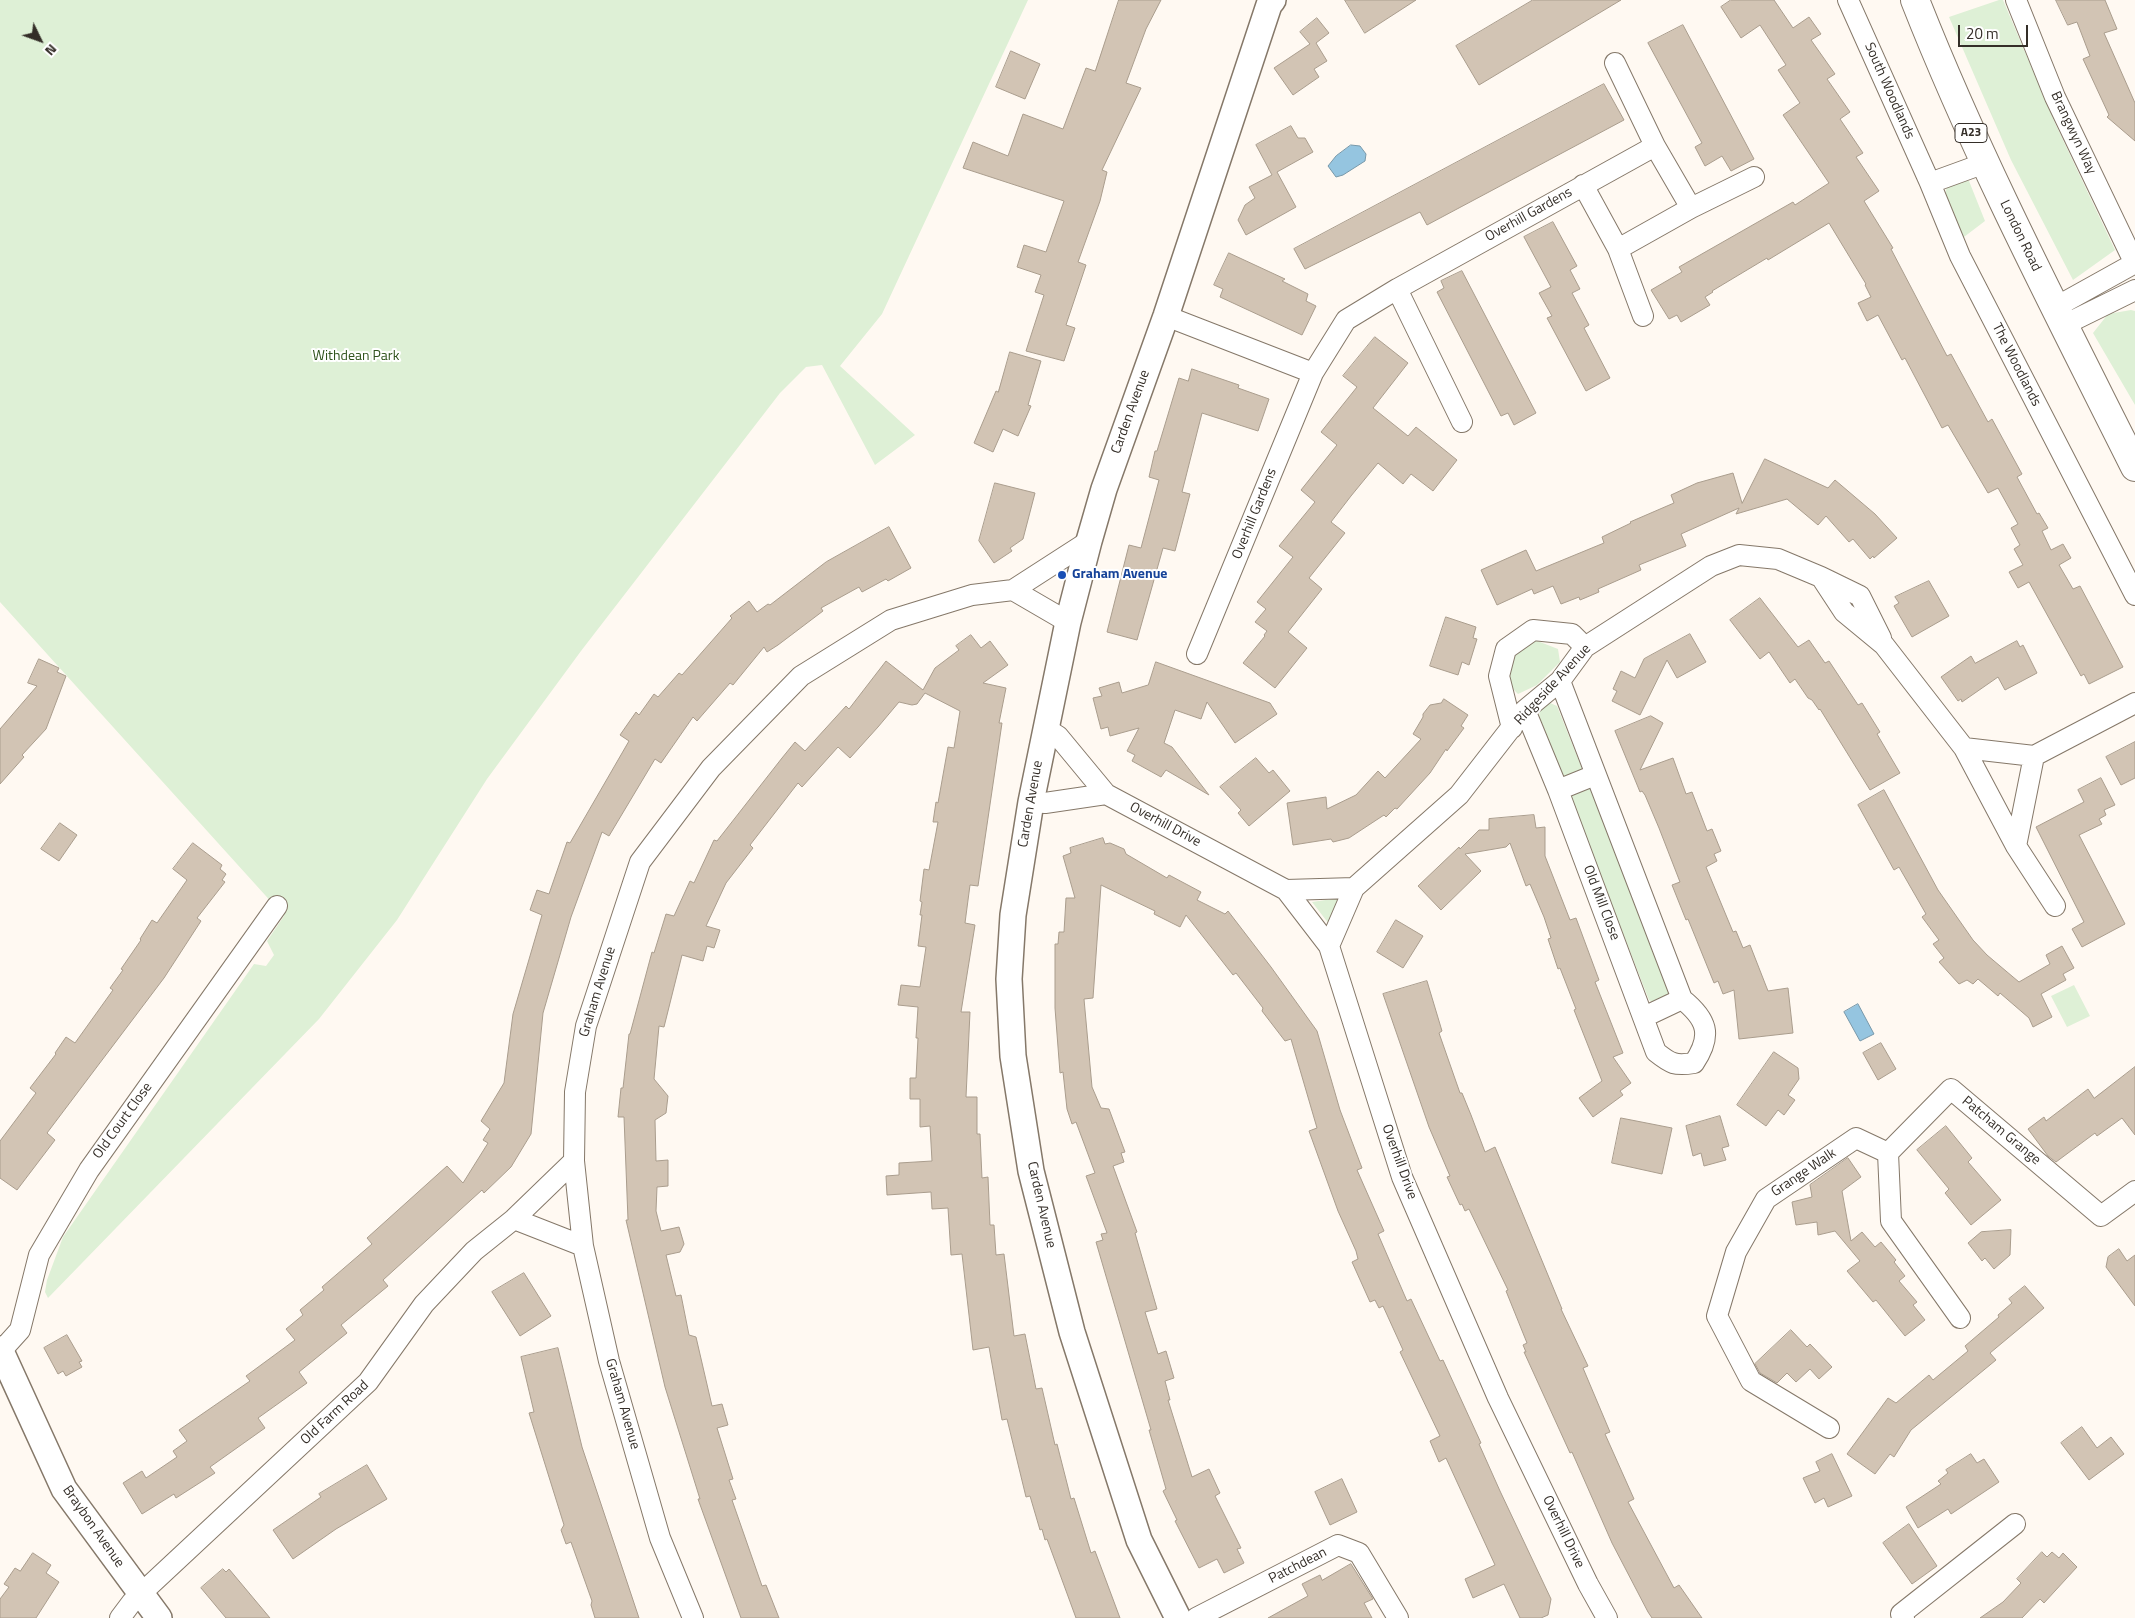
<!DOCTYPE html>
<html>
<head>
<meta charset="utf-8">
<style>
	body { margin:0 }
	#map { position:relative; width:2135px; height:1618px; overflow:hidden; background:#fff9f2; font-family:"Titillium Web",sans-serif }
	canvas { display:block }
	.north { position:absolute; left:15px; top:15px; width:50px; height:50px; -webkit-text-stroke:4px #fff; paint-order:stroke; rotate:132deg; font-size:14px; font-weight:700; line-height:20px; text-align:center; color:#342e28 }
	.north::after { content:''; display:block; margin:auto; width:18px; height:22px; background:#342e28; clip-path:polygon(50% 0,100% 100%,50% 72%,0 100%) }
	.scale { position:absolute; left:1958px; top:25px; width:70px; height:22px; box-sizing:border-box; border:2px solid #342e28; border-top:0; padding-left:6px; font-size:15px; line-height:18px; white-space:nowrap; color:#342e28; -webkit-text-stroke:4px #fff; paint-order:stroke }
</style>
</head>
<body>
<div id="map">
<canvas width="2135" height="1618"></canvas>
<div class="north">N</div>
<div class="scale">20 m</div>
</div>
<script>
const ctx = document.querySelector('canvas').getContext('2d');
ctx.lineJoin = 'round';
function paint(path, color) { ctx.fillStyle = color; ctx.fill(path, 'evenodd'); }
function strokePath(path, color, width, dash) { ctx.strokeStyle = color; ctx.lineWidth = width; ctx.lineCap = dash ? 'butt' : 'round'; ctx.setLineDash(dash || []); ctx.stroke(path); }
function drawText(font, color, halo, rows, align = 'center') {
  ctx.font = font + ' "Titillium Web",sans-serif'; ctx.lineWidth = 4; ctx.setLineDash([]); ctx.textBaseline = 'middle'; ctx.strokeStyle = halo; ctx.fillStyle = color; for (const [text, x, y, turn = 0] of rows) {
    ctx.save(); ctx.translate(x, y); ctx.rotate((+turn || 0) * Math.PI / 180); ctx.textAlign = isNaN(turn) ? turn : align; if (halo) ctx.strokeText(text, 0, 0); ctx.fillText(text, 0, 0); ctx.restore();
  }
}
paint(new Path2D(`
	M0,0H1028L882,314L840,366L915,435L875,465L822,365L806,367L780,393L581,651L487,779L397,920L319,1019L48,1298L45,1292L47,1280L63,1237L254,964L266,966L274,955L267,941L284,916L0,602Z
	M1999,0H2003L2055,123L2115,250L2073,280L2011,160L1949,17Z
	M1957,180L1969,181L1985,221L1960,240L1944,197L1947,187Z
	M2131,310L2135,311V405L2093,333L2108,314Z
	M1535,640L1558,649L1560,662L1537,685L1518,694L1510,686L1509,672L1516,651Z
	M1550,703L1557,706L1670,990L1667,996L1655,1003L1649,1000L1539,719L1540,709Z
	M1339,898L1329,924L1312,902Z
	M2074,985L2090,1016L2067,1027L2051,996Z`), '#def0d6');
const water = new Path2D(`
	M1351,145L1360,146L1366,154L1365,161L1343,175L1336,177L1328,166L1336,156Z
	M1858,1004L1874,1034L1860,1041L1844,1012Z`);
paint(water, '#95c5e0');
strokePath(water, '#7898a9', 1);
const building = new Path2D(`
	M1119,0H1161L1146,29L1126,83L1141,88L1102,170L1107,172L1100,201L1078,262L1086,265L1066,325L1075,328L1064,361L1026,351L1044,295L1035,292L1041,275L1017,267L1024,245L1046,252L1064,201L963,168L973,142L1008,156L1023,114L1063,129L1086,68L1095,71Z
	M1345,0H1416L1365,33Z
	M1533,0H1621L1479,85L1456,46Z
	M1731,0H1774L1793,28L1809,17L1821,34L1811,40L1835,74L1827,79L1850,112L1840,119L1863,153L1856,157L1879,191L1864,201L1893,248L1891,249L1947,356L1951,354L1988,422L1992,419L2022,474L2017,477L2037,514L2039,513L2048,528L2042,531L2051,550L2063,544L2071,558L2059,565L2073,589L2080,586L2123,667L2089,684L2084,674L2081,676L2029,582L2018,588L2009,572L2023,565L2014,549L2020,545L2011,528L2018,524L1998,488L1988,493L1951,430L1948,425L1942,428L1905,358L1902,360L1878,315L1867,321L1858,303L1871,297L1865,285L1866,284L1829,223L1768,260L1767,258L1712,291L1713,292L1705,297L1710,305L1681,322L1677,315L1669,319L1651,290L1682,272L1679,267L1793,202L1795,205L1829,183L1783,115L1800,103L1778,70L1786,65L1760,25L1741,38L1721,7Z
	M2056,0H2105L2117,29L2104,33L2135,103V141L2107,117L2109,115L2083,59L2090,56L2077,22L2068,25Z
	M1317,18L1329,33L1316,43L1327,61L1314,69L1319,77L1293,95L1274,68L1310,44L1300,32Z
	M1683,25L1754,159L1731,171L1722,156L1705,166L1695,147L1702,143L1648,43Z
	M1011,51L1040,64L1025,99L996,87Z
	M1604,84L1624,120L1427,225L1420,212L1305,269L1294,249Z
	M1291,126L1298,138H1305L1313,152L1277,172L1296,207L1246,235L1238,220L1245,205L1255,198L1249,187L1272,175L1256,145Z
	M1553,222L1577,266L1570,270L1580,289L1572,293L1589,325L1584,328L1610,378L1586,391L1547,318L1552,316L1539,293L1551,287L1524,237Z
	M1229,253L1285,279L1282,281L1308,294L1306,301L1316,306L1302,335L1220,297L1223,289L1214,285Z
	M1462,271L1536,413L1514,425L1508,413L1501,416L1437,292L1444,288L1441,281Z
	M1375,337L1408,363L1373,408L1408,436L1416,427L1457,460L1433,491L1411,474L1403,484L1378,463L1351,496L1331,522L1345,533L1309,578L1322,589L1288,632L1307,648L1275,688L1243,663L1265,636L1264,635L1267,631L1255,622L1266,609L1257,602L1293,557L1279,546L1315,502L1301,490L1337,445L1321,432L1357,387L1343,376Z
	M1010,352L1041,361L1028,405L1031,406L1018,436L1003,429L993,452L974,443L996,391L998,392Z
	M1192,369L1239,385L1238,388L1269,399L1258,431L1202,413L1182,492L1190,494L1175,551L1163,548L1137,640L1107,632L1129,545L1141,548L1159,480L1149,477L1155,451H1157L1179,378L1188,381Z
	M1765,459L1828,488L1835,480L1875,514L1897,538L1874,558L1873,556L1870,559L1853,539L1849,542L1826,516L1818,525L1787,499L1736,514L1739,508L1681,534L1686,546L1639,565L1641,570L1598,589L1599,592L1580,600L1579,597L1561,604L1553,586L1534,594L1532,589L1497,605L1481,570L1526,550L1536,571L1604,543L1602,537L1631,523L1630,522L1674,503L1671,495L1697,483L1733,473L1742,503Z
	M995,483L1035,493L1023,539L1010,548L1012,551L994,563L979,541Z
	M889,527L911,568L888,581L886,579L862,592L859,587L821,608L823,611L778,645L767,652L764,647L733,685L730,683L697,721L693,717L661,763L655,759L609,836L602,832L571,917L543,1013L531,1134L511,1167L484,1193L482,1190L383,1280L388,1286L341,1325L347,1333L299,1372L307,1383L258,1418L265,1428L210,1467L215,1473L176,1498L174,1494L142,1514L123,1483L142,1471L146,1478L177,1457L173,1451L187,1441L179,1430L250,1381L246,1376L295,1340L286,1329L303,1315L300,1310L324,1290L322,1287L372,1244L367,1238L447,1166L463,1183L488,1143L483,1140L490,1129L481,1121L504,1083L513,1014L542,915L530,910L537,890L549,894L567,842L570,843L629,741L620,735L636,712L639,715L654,694L658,697L679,673L682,675L732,618L730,616L749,601L757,612L768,604L770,605L826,562Z
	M1929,581L1949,616L1912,637L1894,606L1899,603L1895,597Z
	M1760,598L1798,647L1809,640L1825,663L1829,661L1858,705L1862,703L1880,732L1877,734L1900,773L1870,790L1820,709L1819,710L1812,700L1808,698L1795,679L1790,683L1769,652L1760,659L1730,620Z
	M1446,617L1476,627L1473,638L1477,639L1469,665L1462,662L1458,675L1430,666Z
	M1690,634L1706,662L1677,678L1667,660L1640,715L1612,701L1617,691L1613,689L1621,671L1635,678L1644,659Z
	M971,635L981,648L990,641L1008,665L983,683L1006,688L999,723H1002L978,886L970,885L965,923L975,925L961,1012H970L966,1097H977V1134H980L982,1178L988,1177L990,1225H994L996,1255L1004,1254L1014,1336L1025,1334L1036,1389L1042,1388L1055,1445L1057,1444L1071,1499L1074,1498L1091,1553L1095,1551L1120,1618H1076L1047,1539L1045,1540L1042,1529L1040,1530L1030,1496L1026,1497L1007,1419L1002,1420L989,1347L973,1350L962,1254L951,1255L948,1208L932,1209L931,1192L887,1195L886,1176L899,1175V1163L932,1161L930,1126L920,1127V1099H910V1078H916L918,1038H916L918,1007L898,1005L901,985L920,987L926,947L918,946L922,915H920L922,902L920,901L924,869L929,870L938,822H933L936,802L938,803L948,747L954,748L960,711L925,693L917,704L912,705L899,702L878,727L850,758L838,747L802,787L798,783L750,845L753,848L726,883L706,926L720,930L714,948L707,946L703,961L682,955L664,1027L659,1026L654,1079L668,1096L666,1113L655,1120L656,1161L668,1160V1186L657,1187L656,1211L661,1231L679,1227L684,1244L680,1252L666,1255L676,1296L681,1295L689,1335L696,1337L712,1406L722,1404L728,1425L717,1428L733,1479L729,1480L736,1499L732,1500L762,1586L766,1585L779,1618H741L698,1499H700L665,1387L626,1220H628L624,1117H618L621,1088H623L629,1034H630L652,952L654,953L666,914L674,916L690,881L694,883L714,840L717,841L782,758L795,742L805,751L846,706L849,709L886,661L923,690L935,668L959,650L956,646Z
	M2017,641L2020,647L2023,645L2037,673L2005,690L1998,677L1962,702L1961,699L1958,701L1941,677L1971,656L1975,663Z
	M39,659L59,668L57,672L66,676L46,729L22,755L24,757L0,784V729L37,686L28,683Z
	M1156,662L1270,703L1277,714L1235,743L1207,702L1201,719L1175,710L1164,743L1172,747L1209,795L1166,770L1161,777L1132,761L1135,755L1127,751L1139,728L1110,736L1108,727L1101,729L1093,698L1102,696L1099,688L1119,682L1122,693L1148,685Z
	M1444,699L1468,715L1461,726L1464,728L1447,751L1446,749L1430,773L1397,809L1395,808L1386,817L1384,815L1349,838L1333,842L1331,839L1293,845L1287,803L1326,797L1327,809L1356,795L1378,771L1385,778L1421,739L1413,734L1423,717V714L1430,705L1441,703Z
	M1651,716L1663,723L1640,770L1673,758L1686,794L1692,792L1707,831L1712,829L1721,851L1714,854L1717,861L1706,867L1733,932L1736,931L1743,948L1750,945L1768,991L1788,988L1793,1033L1739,1039L1734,990L1723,994L1718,981L1714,983L1688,919L1686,920L1672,885L1680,882L1659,828L1645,795L1642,791L1640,792L1615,731Z
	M2135,742V778L2121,785L2106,757Z
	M1256,758L1269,773L1273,770L1290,791L1249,826L1238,813L1241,810L1220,787Z
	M2101,778L2115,805L2104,810L2106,815L2099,819L2102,824L2079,835L2125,924L2082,947L2072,929L2084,922L2036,827L2084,802L2078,790Z
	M1884,790L1938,890L1973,940L1987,955L2019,982L2050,964L2046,955L2062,946L2074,968L2063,974L2066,980L2041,994L2052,1017L2033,1027L2029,1018L2000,993L1998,996L1978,979L1973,984L1967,980L1959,984L1939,962L1944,958L1933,944L1939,940L1922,917L1926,914L1899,867L1894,870L1858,805Z
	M1534,815L1536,828L1545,827V856L1570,920L1576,918L1599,980L1595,982L1623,1053L1613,1057L1631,1083L1620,1091L1623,1095L1593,1117L1579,1098L1602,1081L1574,1010L1576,1009L1560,968L1558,969L1548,939L1551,938L1544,917L1530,884L1526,886L1510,843L1506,847L1465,854L1481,871L1441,910L1418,886L1459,847L1460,849L1479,830H1489V819Z
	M60,823L77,835L59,861L41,849Z
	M1103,838L1105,844L1110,843L1124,849L1126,854L1167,878L1169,875L1201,892L1197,900L1225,914L1228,911L1271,967L1317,1031L1340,1110L1362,1168L1357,1170L1384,1231L1378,1234L1407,1301L1411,1299L1440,1361L1443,1360L1481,1443L1479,1444L1500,1491L1551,1599L1548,1615L1541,1618H1520L1504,1584L1473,1598L1465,1579L1495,1565L1446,1458L1439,1462L1430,1441L1440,1436L1400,1352L1403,1350L1383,1306L1379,1308L1375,1300L1370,1302L1352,1262L1358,1259L1356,1251L1338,1211L1309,1131L1317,1128L1291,1039L1285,1041L1262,1011L1263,1008L1236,973L1233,975L1186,915L1180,927L1154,914L1155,911L1101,885L1093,998L1084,999L1092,1087L1101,1108L1109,1109L1125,1152L1121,1153L1124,1162L1113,1166L1137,1232L1135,1233L1157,1309L1145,1312L1158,1354L1166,1351L1174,1378L1165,1381L1170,1400H1168L1192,1477L1209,1469L1220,1493L1215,1496L1241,1548L1237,1549L1244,1563L1224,1573L1217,1559L1199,1568L1175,1521L1177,1520L1163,1491L1166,1489L1149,1430H1151L1096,1242L1103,1240L1101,1234L1107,1233L1086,1176L1095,1173L1076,1122L1072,1124L1067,1109L1063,1072L1060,1073L1055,1008V944H1058L1059,932H1064L1066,898H1075L1063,856L1071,853L1070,848Z
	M193,843L222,865L220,869L226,874L222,880L225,882L197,918L201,921L164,978L47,1133L55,1140L17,1190L0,1178V1141L36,1093L30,1088L56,1054L55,1053L66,1037L75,1043L113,990L110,988L123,970L121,969L141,940L140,939L152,920L157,923L187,880L173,869Z
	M1396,920L1423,936L1403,968L1377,952Z
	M1427,981L1442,1031L1439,1033L1460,1093H1462L1471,1115L1485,1152L1495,1147L1562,1309H1561L1588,1366L1583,1368L1610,1432L1605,1434L1634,1499L1628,1502L1674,1588L1679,1585L1702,1618H1652L1648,1612L1612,1543L1572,1452L1570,1453L1524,1352H1526L1523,1345L1527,1343L1506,1291L1508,1290L1469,1209L1465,1211L1462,1204L1460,1205L1447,1177L1450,1176L1429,1127L1383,994Z
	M1881,1043L1896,1069L1878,1080L1863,1053Z
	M1774,1052L1798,1068L1799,1079L1788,1095L1795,1100L1784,1115L1778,1110L1766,1126L1737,1105Z
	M2135,1067V1135L2122,1118L2097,1136L2095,1133L2056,1162L2048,1156L2028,1129L2044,1117L2046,1121L2088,1089L2094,1098Z
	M1720,1116L1729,1146L1722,1148L1726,1160L1704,1166L1701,1153L1693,1156L1686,1126Z
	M1621,1118L1672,1128L1662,1174L1612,1163Z
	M1946,1126L1972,1158L1968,1162L2001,1200L1971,1225L1945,1193L1949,1189L1917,1150Z
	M1848,1158L1861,1177L1842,1191L1851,1241L1862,1232L1875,1247L1881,1242L1896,1260L1894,1262L1905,1276L1899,1281L1917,1302L1913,1305L1925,1320L1905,1336L1876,1300L1873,1302L1847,1271L1860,1261L1835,1231L1818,1235L1817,1222L1796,1225L1792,1202L1812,1197L1810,1185Z
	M2011,1230L2010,1255L1994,1269L1985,1258L1982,1261L1968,1243L1981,1232Z
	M2119,1249L2127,1261L2135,1255V1306L2106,1267L2108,1257Z
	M524,1273L551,1316L520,1336L492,1292Z
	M2025,1286L2044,1308L1990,1353L1996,1360L1911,1430L1894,1457L1890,1454L1875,1474L1847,1454L1888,1398L1896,1403L1929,1375L1933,1380L1968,1351L1965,1346L1999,1317L1998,1315L2012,1303L2009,1299Z
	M1791,1330L1807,1347L1810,1344L1832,1367L1819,1379L1810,1369L1796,1382L1787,1373L1777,1383L1760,1373L1755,1364Z
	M67,1335L82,1361L79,1362L82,1367L66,1376L63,1371L58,1374L44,1348Z
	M558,1348L582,1447L639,1618H595L591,1605L592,1601L571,1542L566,1544L561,1530L564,1525L529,1413L534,1412L521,1357Z
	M2082,1427L2097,1448L2111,1437L2124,1454L2089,1480L2061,1443Z
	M1832,1454L1852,1496L1828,1507L1824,1498L1815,1503L1803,1478L1820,1471L1816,1462Z
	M1971,1454L1977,1463L1984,1459L1999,1482L1951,1514L1948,1509L1918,1528L1906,1507L1941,1484L1938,1481L1948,1473L1946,1470Z
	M367,1465L387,1499L336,1529L293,1559L273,1530L321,1497L319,1494Z
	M1342,1479L1357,1512L1330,1525L1315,1492Z
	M1909,1524L1937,1566L1912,1584L1883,1543Z
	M2042,1552L2047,1557L2052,1552L2059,1558L2063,1553L2077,1567L2044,1603L2040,1599L2022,1618H1980L2003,1602L2021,1583L2017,1579Z
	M33,1553L51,1565L46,1573L59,1582L36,1618H0V1599L9,1587L4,1584L15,1568L20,1571Z
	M1351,1564L1373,1599L1364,1603L1372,1618H1268L1308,1596L1302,1584L1320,1575L1322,1580Z
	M223,1569L226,1572L229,1569L270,1618H226L201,1588Z`);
paint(building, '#d2c4b4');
strokePath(building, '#aa9d8d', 1);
const minor = new Path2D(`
	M1848,0L1930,183L1960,256L2135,595
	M2016,0L2055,97L2135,264
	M1615,63L1655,146
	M1930,183L1985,163
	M1691,208L1754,177
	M1618,249L1643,316
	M1397,289L1462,422
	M2054,308L2135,263
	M1166,316L1313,373L1346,320L1397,289L1655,146L1691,208L1618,249L1583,185
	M2064,325L2135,290
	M1821,577L1860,596L1881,638
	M1013,590L1089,541
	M1197,654L1313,373
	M1525,710L1558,790L1656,1052C1671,1064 1675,1066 1694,1063C1713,1035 1707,1019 1682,999L1560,681
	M1045,728L1058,736L1106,794
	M1512,728L1499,676L1506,649L1533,630L1572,634L1585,647
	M1964,748L2016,846L2055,906
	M1558,790L1595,775
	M1031,802L1045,803L1106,794L1286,890L1329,946L1402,1177L1498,1398L1588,1584L1607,1618
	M2016,846L2034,756
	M1286,890L1354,888
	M1329,946L1354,888L1459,795L1525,710L1560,681L1585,647L1711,566L1739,555L1778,559L1821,577L1844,612L1884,645L1964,748L2034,756L2135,703
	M1644,1017L1682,999
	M514,1219L583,1246
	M1960,1318L1891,1221L1888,1153L1951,1089L2101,1216L2135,1191
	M1,1351L20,1330L39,1255L89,1170L277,906
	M1829,1428L1751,1381L1717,1316L1736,1252L1766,1199L1856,1138L1888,1153
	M120,1618L132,1602L368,1382L424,1304L474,1251L514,1219L574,1161
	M693,1618L660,1538L609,1361L583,1246L574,1161L575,1092L586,1026L640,862L711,768L801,676L891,620L972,595L1013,590L1068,622
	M1196,1618L1338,1545L1359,1553L1398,1618
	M1904,1618L1901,1614L2015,1524`);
const tertiary = new Path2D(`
	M0,1349L64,1489L159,1618
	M1178,1618L1139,1540L1072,1332L1031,1171L1013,1056L1009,979L1013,915L1031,802L1068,622L1089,541L1104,489L1166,316L1269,5L1273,0`);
const trunk = new Path2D(`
	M1915,0C1978,160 2058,313 2135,467`);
strokePath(minor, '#857869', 22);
strokePath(tertiary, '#857869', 28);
strokePath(trunk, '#857869', 30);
strokePath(minor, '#fff', 20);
strokePath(tertiary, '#fff', 25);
strokePath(trunk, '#fff', 28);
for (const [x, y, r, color] of [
	[1062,575,5,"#1a4fb4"]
]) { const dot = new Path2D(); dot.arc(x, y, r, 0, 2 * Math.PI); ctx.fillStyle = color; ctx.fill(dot); strokePath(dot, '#fff', 2); }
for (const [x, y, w] of [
	[1971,133,32]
]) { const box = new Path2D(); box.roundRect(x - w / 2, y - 9.5, w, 19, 4); ctx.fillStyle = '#fff'; ctx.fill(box); strokePath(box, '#342e28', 1); }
drawText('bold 12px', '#342e28', null, [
	["A23",1971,133]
]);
drawText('14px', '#342e28', '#fff', [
	["South Woodlands",1889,91,66],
	["Brangwyn Way",2073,133,65],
	["Overhill Gardens",1529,215,-29],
	["London Road",2020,236,64],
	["The Woodlands",2016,365,63],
	["Carden Avenue",1131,412,-70],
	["Overhill Gardens",1255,514,-68],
	["Ridgeside Avenue",1553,685,-47],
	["Carden Avenue",1031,804,-80],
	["Overhill Drive",1165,825,28],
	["Old Mill Close",1601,903,69],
	["Graham Avenue",598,992,-73],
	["Old Court Close",123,1121,-54],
	["Patcham Grange",2001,1131,40],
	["Overhill Drive",1399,1162,70],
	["Grange Walk",1804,1173,-34],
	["Carden Avenue",1041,1205,77],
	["Graham Avenue",622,1404,74],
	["Old Farm Road",335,1413,-43],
	["Braybon Avenue",93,1527,55],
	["Overhill Drive",1563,1532,64],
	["Patchdean",1298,1566,-27]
]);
drawText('14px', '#2e521b', '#fff', [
	["Withdean Park",356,357]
]);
drawText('bold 14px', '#164399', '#fff', [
	["Graham Avenue",1072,575]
], 'left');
</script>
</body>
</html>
